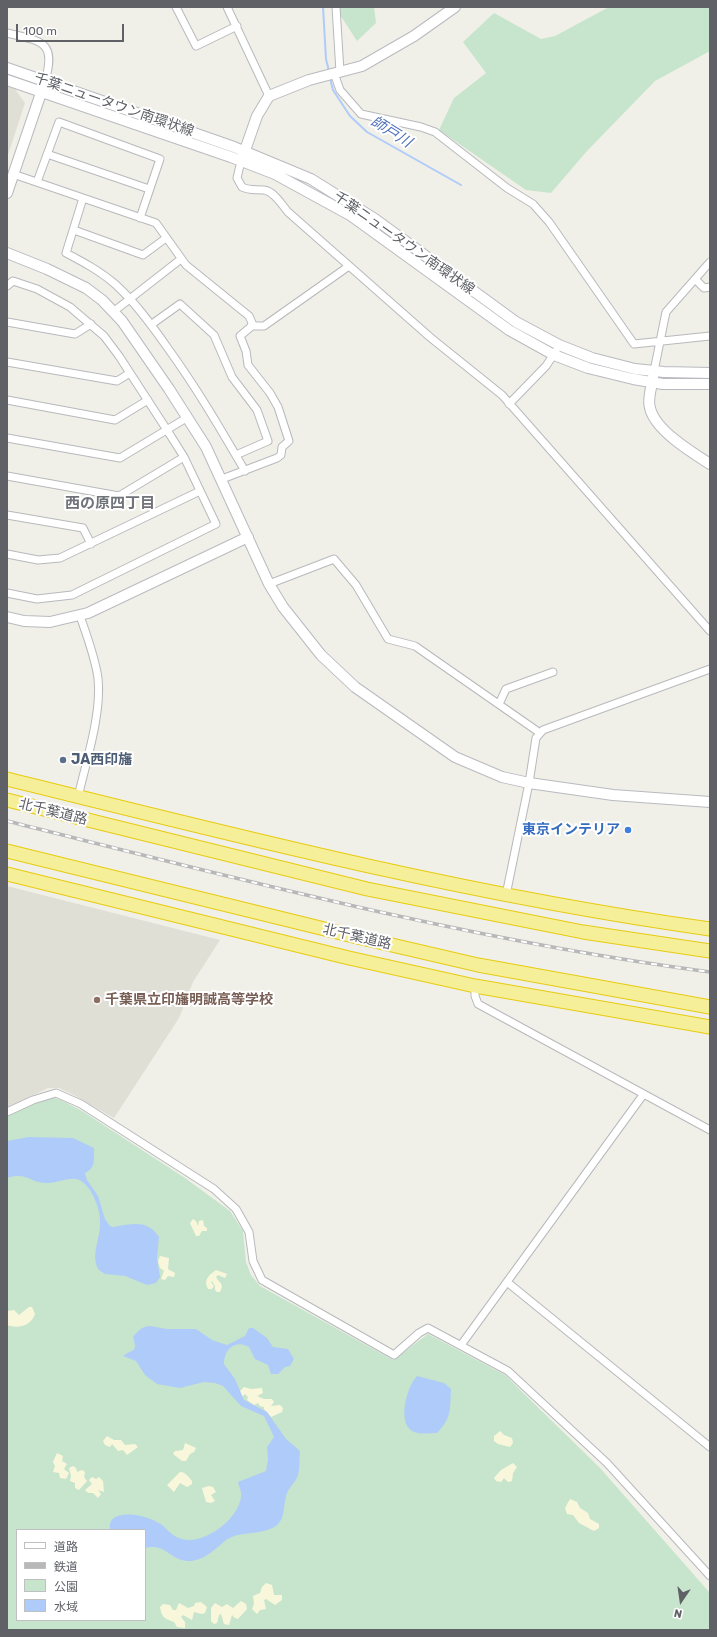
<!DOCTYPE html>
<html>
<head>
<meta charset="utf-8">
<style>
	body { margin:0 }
	#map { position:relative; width:717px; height:1637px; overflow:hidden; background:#f0f0e8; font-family:Rubik,"Noto Sans JP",sans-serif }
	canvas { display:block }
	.frame { position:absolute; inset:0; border:8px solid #5f6167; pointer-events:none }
	.legend { position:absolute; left:16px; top:1529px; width:130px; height:92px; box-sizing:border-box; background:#fff; border:1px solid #bfc0c2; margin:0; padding:5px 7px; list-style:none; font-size:12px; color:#5f6167 }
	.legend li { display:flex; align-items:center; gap:8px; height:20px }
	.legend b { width:20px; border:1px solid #bfc0c2 }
	.north { position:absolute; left:661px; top:1581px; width:40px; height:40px; -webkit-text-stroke:3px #fff; paint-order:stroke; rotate:193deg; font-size:11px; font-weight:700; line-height:16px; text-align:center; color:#5f6167 }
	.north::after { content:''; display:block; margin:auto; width:14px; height:18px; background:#5f6167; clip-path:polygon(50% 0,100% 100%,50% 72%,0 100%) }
	.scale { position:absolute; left:16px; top:24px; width:108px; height:18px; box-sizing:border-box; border:2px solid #5f6167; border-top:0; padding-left:5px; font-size:12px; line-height:14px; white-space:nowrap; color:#5f6167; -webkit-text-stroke:3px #fff; paint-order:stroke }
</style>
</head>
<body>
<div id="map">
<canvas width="717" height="1637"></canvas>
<div class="frame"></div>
<ul class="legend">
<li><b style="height:5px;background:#fff"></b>道路</li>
<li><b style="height:5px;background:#b8b8b9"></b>鉄道</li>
<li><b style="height:11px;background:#c7e5cc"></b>公園</li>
<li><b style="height:11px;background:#afcbf9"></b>水域</li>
</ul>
<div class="north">N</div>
<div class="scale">100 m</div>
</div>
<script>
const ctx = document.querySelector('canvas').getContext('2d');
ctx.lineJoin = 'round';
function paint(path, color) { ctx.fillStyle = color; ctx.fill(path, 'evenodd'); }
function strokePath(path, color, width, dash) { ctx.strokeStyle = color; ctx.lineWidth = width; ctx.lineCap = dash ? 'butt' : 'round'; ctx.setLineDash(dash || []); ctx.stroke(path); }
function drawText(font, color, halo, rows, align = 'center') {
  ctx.font = font + ' Rubik,"Noto Sans JP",sans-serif'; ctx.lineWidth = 4; ctx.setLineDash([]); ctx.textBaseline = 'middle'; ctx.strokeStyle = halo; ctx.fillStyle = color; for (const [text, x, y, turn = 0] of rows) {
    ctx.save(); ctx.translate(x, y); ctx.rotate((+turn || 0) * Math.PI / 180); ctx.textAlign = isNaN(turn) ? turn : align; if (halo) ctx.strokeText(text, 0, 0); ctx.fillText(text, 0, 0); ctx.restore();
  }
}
paint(new Path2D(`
	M7,86L15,89L25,103L7,158Z
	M7,886L220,940L193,982L179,1018L114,1118L72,1094L59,1088H48L7,1108Z`), '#e0dfd6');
paint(new Path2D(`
	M335,7H374L376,23L357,41Z
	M609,7H710V51L655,81L587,151L551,193L526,190L439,130L454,98L486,73L463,42L494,13L541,39L555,36Z
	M51,1097L61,1100L82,1111L185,1178L230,1211L243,1231L246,1262L251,1275L260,1286L393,1360L428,1334L505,1375L600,1468L710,1593V1630H7V1115ZM17,1530H145V1620H17Z`), '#c7e5cc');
paint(new Path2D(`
	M193,1219L196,1221L198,1226L199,1221L203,1220L204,1226L207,1228V1231H202L199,1236H196L190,1223Z
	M160,1256L169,1258L168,1269L175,1273L174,1277L168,1276L165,1280L161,1279L164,1271L160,1268L158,1261Z
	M216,1270L227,1274L225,1278L218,1275L216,1277C219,1283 225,1284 220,1292H217L215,1290V1286L212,1281L211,1282L214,1286L212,1289H208C203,1280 209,1275 216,1270Z
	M29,1307H32L35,1314C31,1326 18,1329 7,1325L8,1311L14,1310L19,1315Z
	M244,1387L251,1389L262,1388L263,1393L257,1396L264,1399H272L274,1402L271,1406L280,1405L283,1408L282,1412L271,1417L264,1409V1407L260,1406L258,1403L254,1405L247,1400L248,1397L245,1394L242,1397L239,1392Z
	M500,1431L504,1435L512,1438L513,1443L510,1447L498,1444L494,1441V1436Z
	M107,1436L114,1440H121L125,1445L135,1444L138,1447L127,1455L123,1450L118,1451L112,1444L110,1447L105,1445L103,1441Z
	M185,1443L196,1448L194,1452L190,1454L186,1461H182L173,1454L175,1451L183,1450Z
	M57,1453L63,1456L62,1461L67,1464L64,1469L69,1473L66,1479L60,1478L59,1473L53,1472L55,1466L53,1462Z
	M513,1463L517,1467L513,1473L512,1481L508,1482L504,1478L501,1482L496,1481L494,1478L501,1470Z
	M73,1466L76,1468L77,1472L82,1470L85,1472L84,1477L87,1481L79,1490L75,1488V1483L70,1481L71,1476L69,1468Z
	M180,1472C185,1472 189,1477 192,1481V1484L187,1487L180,1483L174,1492L167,1485Z
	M92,1477L96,1479L99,1477L103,1481L104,1492L98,1490L101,1494L98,1498L93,1493H88L85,1490L92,1484L89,1480Z
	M209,1486L213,1487L216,1492L211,1495L215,1501L211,1503L206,1502L202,1488Z
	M570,1499L577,1502L580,1508L588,1513L590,1519L599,1524V1528L594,1531L579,1523L573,1515L567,1514L565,1508Z
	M266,1583L272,1585L274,1595H282V1600L275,1605L266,1599L264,1600L266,1609L260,1610L257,1614L252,1609L254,1604L253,1596L260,1593L262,1587Z
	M241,1601L246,1604L247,1609L238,1619L235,1618L232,1615L229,1625L224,1624L221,1614L219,1615L217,1623L214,1624L211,1621V1608L215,1603L222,1607L227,1604L233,1608Z
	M201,1602L207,1607L205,1613L202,1614L194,1612L192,1620L183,1615L181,1617L185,1622V1628L177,1627L174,1622C164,1618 162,1618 160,1607L163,1604L170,1605L173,1610H176L179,1603L188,1608L194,1606L195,1603Z`), '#f9f7db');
paint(new Path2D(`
	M29,1137L73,1138L94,1148C94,1159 96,1168 85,1173L87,1180L98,1196L105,1219L110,1226L113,1227C131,1224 148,1219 159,1237L157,1258L160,1277L156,1283L147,1285L125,1276L105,1274L99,1270C90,1257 100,1239 100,1225C101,1213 96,1200 90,1190C86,1185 82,1180 76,1179C66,1178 58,1183 48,1183C31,1184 27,1171 7,1178V1141Z
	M150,1326L167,1329H196L212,1340L227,1345L245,1336L249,1328H253L267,1338L273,1347L288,1349L294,1359L290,1366L285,1367L278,1374H271L268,1365L255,1359L249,1347C235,1339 224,1349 224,1364L235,1379L244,1400L267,1412L286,1439L300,1451C299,1458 300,1468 298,1475C296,1482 290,1486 287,1493C282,1507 287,1523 270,1529C256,1535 240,1531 226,1540C215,1549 203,1562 187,1561C170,1560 166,1543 145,1548V1530H110C109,1523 111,1518 118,1516C132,1512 150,1517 162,1525C169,1531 173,1537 182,1539C204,1545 238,1520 241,1497C242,1492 239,1487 238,1482L266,1471L268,1459L267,1447L274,1437L264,1416L241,1406L223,1386L215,1383L204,1382L180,1388L157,1384L145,1375L136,1361L123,1356C133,1348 138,1354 133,1337C138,1331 142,1326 150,1326Z
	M417,1376L444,1383L451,1389C450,1408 452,1418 437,1433C430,1433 419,1435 412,1431C397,1422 407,1386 417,1376Z`), '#afcbf9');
strokePath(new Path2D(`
	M323,7L326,59L329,71
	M330,78L333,90L350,116L367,132L461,185`), '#afcbf9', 2);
const street = new Path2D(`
	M176,7L196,46L237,26
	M227,7L269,96
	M336,7L340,72
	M7,33C41,41 57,41 45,81
	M334,73L340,90L361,114L421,127L435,132L507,188L533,204L549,222L634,344L710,336
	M47,154L149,189
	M241,161L237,178L242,187C250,191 255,189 264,190C274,191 282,205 288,212L431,338L502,395L710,631
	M13,174L156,223L186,265L249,316L253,325L240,336L246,351L248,365L270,393L278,407L289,441L282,447L281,455L277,458L222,479
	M37,182L59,122L160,159L140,218
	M83,198L66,253C83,262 100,271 115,284C135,302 151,324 167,347C196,387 220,428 245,471
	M74,230L143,255L166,238
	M695,279L704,288L710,287
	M7,286L13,281L37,289L70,307L104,336L119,356L167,430L184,457L216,524L72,595L37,599L7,593
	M113,312L181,259
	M7,322L75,334L91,324
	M152,324L180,304L214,335L232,377L257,410L268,441L236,455
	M251,326H264L349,266
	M7,362L117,381L130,373
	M654,371L666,312L710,262
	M7,400L115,420L148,400
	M509,404L546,366L556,351
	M7,438L120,458L188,417
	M7,476L119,496L184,457
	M7,515L83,528L91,544
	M7,554L38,560L60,558L200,491
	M269,584L334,559L356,585L388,639L415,646L540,733
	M499,704L506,689L553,672
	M78,797C86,762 102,713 98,678C95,657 87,636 80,616
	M506,895L529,783L536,738L543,730L710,669
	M475,986V996L478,1004L710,1130
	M7,1112L33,1100L56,1093L81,1104L214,1189L236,1209L249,1232L253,1261L262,1280L394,1355L419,1333L428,1328L508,1371L607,1463L710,1576
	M507,1282L710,1447
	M461,1345L643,1095`);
const secondary = new Path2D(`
	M7,68L234,147L311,179L375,219L516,322L559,345L592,358L635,369L664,372L710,373
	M7,80L231,157L275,174L350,215L509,330L554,355L588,368L633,379L663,384H710
	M243,156L257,116L269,96L309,80L362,66L414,36L455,7
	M7,193L43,87
	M7,253L47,269L86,288L102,300L122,321L169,389L206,447L269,584L283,607L321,655L355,687L455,757L502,777L529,783L613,795L710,802
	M653,377C652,386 647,399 650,408C655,430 691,452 710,464
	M7,617L24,621L50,622L88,613L248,537`);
const highway = new Path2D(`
	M7,779C240,837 472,896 710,929
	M7,800L367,889L583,932L710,951
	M7,851L353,936L478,965L710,1007
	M7,874L349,958L475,986L710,1027`);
strokePath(street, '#b8b9bd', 9);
strokePath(secondary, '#b9bac0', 12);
strokePath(highway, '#e7cb11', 15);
strokePath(street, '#fff', 7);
strokePath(secondary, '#fff', 10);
strokePath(highway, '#f6ef9a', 13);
const rail = new Path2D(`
	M7,821C239,879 472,941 710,972`);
strokePath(rail, '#b8b8b9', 3.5);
strokePath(rail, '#fff', 2, [6]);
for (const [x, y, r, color] of [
	[63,760,4,"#5c6f8a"],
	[628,830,4,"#3f7fe0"],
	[97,1000,4,"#8d6e63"]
]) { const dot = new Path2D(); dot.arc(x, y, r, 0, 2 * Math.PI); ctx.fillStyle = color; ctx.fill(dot); strokePath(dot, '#fff', 1.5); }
drawText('14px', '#5f6167', '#fff', [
	["千葉ニュータウン南環状線",114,105,19],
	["千葉ニュータウン南環状線",404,243,35],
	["北千葉道路",53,812,14],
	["北千葉道路",357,937,13]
]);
drawText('bold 14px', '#4e5e75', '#fff', [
	["JA西印旛",71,760]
], 'left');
drawText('bold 14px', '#366cbe', '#fff', [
	["東京インテリア",620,830]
], 'right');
drawText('bold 14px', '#785e54', '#fff', [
	["千葉県立印旛明誠高等学校",105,1000]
], 'left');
drawText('italic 15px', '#5272bc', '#fff', [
	["師戸川",391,132,32]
]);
drawText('bold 15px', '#707379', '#fff', [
	["西の原四丁目",110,504]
]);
</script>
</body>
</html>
